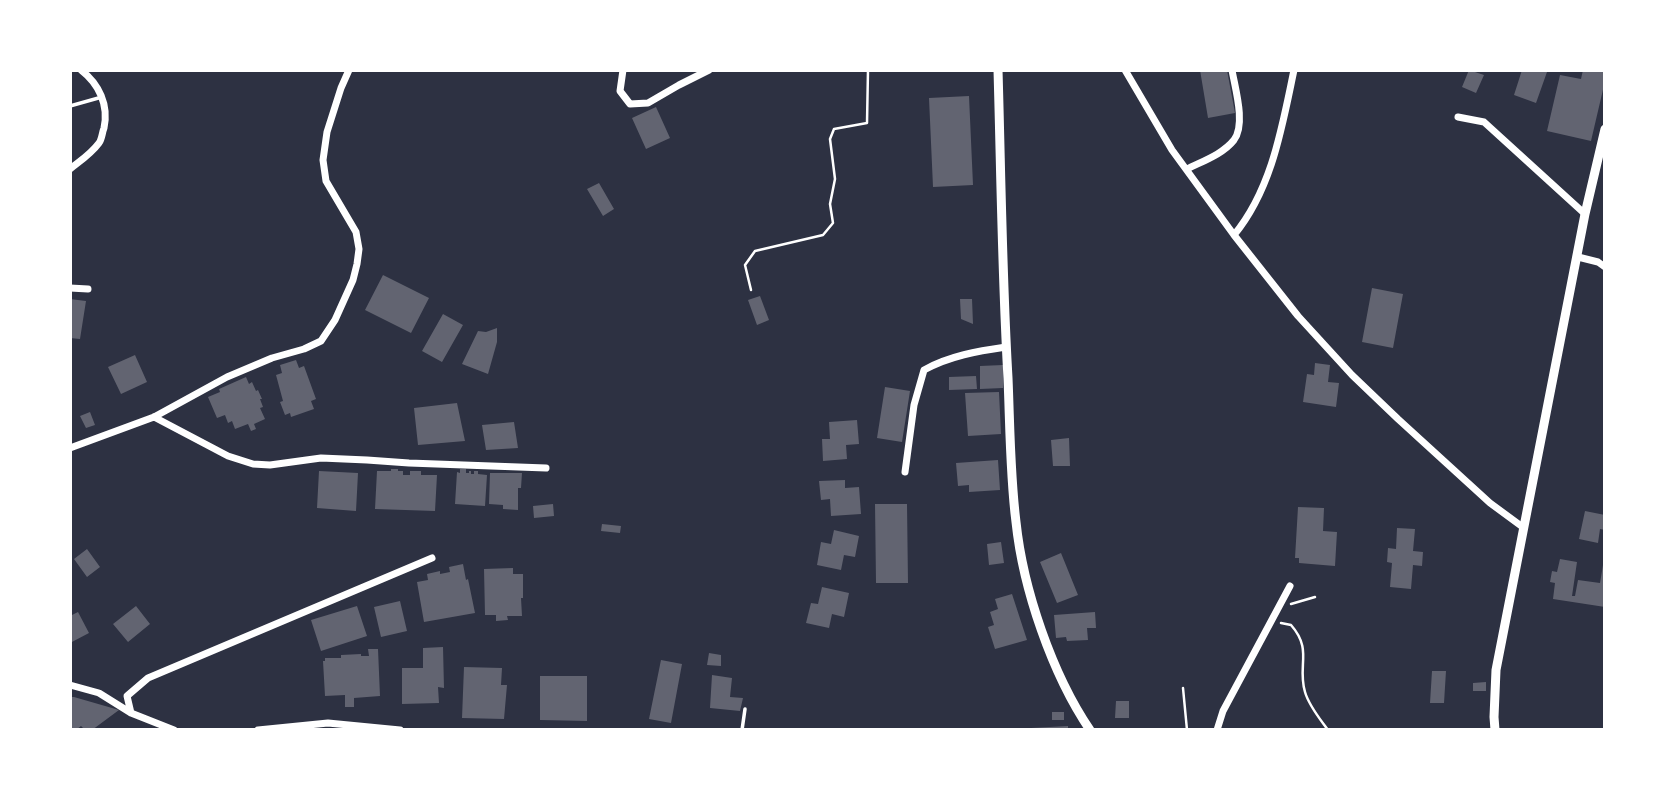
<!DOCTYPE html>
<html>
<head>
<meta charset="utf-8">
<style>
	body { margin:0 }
	#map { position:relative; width:1675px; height:800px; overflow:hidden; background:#2d3142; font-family:"Public Sans",sans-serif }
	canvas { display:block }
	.frame { position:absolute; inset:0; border:72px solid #fff; pointer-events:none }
</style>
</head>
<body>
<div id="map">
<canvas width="1675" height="800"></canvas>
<div class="frame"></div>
</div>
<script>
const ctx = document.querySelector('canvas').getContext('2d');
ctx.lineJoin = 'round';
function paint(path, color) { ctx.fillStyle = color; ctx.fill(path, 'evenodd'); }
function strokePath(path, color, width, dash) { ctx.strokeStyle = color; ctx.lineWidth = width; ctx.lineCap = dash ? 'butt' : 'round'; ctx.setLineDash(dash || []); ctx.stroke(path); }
paint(new Path2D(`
	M1200,70H1227L1235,113L1208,118Z
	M1469,70L1484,75L1476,93L1462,87Z
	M1522,70H1541L1547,72L1536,103L1514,95Z
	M1583,70H1605V81L1591,141L1547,131L1560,75L1581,79Z
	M969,96L973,185L933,187L929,98Z
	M656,107L670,138L646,149L632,118Z
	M599,183L614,209L603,216L587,189Z
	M383,275L429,298L411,333L365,310Z
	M1372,288L1403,294L1393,348L1362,342Z
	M760,296L769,320L757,325L748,300Z
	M70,299L86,301L80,339L70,338Z
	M960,299H972L973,324L961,319Z
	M443,314L463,325L442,362L422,351Z
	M497,328V342L488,374L462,364L478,331L486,332Z
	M135,355L147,382L121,394L108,367Z
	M296,360L299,368L304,366L316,399L311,401L314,409L291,417L290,413L285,415L280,402L283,401L276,375L282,373L280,365Z
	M1315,363L1330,365L1328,382L1339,383L1336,407L1303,402L1307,374L1314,375Z
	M1003,365V388L980,389V366Z
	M976,376L977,389L949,390V377Z
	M246,377L249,384L252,382L256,391L258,390L262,399H260L263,407L260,408L265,419L254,424L256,429L251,431L248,424L235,429L232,421L228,423L225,415L217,418L208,397L220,392L219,389Z
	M885,387L910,391L902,442L877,438Z
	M999,392L1001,434L968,436L965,393Z
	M457,403L465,441L418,445L414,408Z
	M90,412L95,425L86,428L80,416Z
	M857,420L859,444L846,445L847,459L823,461L822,439H830L829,422Z
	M514,422L518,448L486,450L482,425Z
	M1069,438L1070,466H1053L1051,440Z
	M998,460L1000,490L969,492V485L958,486L956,463Z
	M391,469H398V471H403V475H410V471H421V475H437L435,511L375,509L377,471H391Z
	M460,469H466V473H469V471H471V474H474V471H478V474L487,475L485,506L455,504L457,472L460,473Z
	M319,471L358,473L356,511L317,508Z
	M490,473H522L521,488H518V510L503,509V505L489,504Z
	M845,480V488L859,487L861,514L831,516L830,499L821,500L819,481Z
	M553,504L554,516L534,518L533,506Z
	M875,504H907L908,583H876Z
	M1298,507L1324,508L1323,531L1337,532L1335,566L1299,563V558H1295Z
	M1585,511L1605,515V530L1600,529L1598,543L1579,539Z
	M602,524L621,526L620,533L601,531Z
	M1397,528L1415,529L1413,551L1423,552L1422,566L1413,565L1411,589L1390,587L1392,563L1387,562L1388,548L1396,549Z
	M834,530L859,536L855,557L844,555L841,570L817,565L821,542L831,544Z
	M1001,542L1004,563L989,565L987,544Z
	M87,549L100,567L87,577L74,559Z
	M1061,553L1078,595L1057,603L1040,562Z
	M1560,559L1577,562L1572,596H1575L1578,580L1600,583L1603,565H1605V607L1553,599L1555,583L1550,582L1552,571L1557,572Z
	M463,564L466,580L468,579L475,613L424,622L417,582L428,580L427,574L440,571V574L450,572L449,567Z
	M513,568V574H523V598H521L522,616H507L508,620L496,621V615H485L484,569Z
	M822,587L849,593L844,617L832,614L829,628L806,623L811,603L818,604Z
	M1012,594L1027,640L995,649L988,627L994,625L990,612L998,609L995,599Z
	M400,601L407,631L381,637L374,607Z
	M136,606L150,624L128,642L113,624Z
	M357,606L367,636L321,651L311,620Z
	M78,612L89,633L70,643V616Z
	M1095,612L1096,628H1087L1088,640L1067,641L1066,637L1056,638L1054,615Z
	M443,647L444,688L438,687L439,703L402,704V668H423V648Z
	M368,649H378L380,696L354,698V707H345V695L325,696L323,661H325V658H341V655L361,654V656H369Z
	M709,653L721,655V666L707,665Z
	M661,660L682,664L671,723L649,719Z
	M464,667L502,668L501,685H507L504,719L462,718Z
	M1432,671H1446L1444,703H1430Z
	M712,675L732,678L730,697L743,698L740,711L710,708Z
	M540,676H587V721L540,720Z
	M1486,682V691H1473V683Z
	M70,697H74L119,710L92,730H85L81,726L76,730H70Z
	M1116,701H1129V718H1115Z
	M1052,712H1064V720H1052Z
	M1068,726V730H1031V728Z`), '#626471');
strokePath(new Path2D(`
	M751,290L745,265L755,251L823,235L833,223L830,204L835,179L830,139L834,129L867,123L868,70
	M1291,604L1315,597
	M1281,623L1291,625C1313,650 1297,665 1305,692C1309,706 1320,719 1328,730
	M1183,688L1187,730`), '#fff', 2.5);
strokePath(new Path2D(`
	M70,106L102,97
	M742,730L745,709`), '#fff', 3.5);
strokePath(new Path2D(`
	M623,70L620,91L630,104L648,103L679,85L709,70
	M1125,70L1172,150L1234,235L1298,316L1352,375L1398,419L1490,503L1524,528
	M1458,117L1484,122L1585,214
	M70,169C80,161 91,154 99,143C102,139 102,133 104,128C109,105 99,84 81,70
	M1187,169C1203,161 1223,154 1234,140C1246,124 1235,88 1232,70
	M1234,235C1272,189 1282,127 1294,70
	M1578,257L1598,262L1605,267
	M70,288L88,289
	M154,417L228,456L253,464L270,465L321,458L367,460L409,463L546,468
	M70,448L154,417L227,377L272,358L304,349L321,341L335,320L353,280L357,264L359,249L356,232L326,181L323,160L327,132L341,88L349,70
	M905,472L914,405L924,370C949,356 978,351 1006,347
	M70,685L99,693L131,713L174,730
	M131,713L127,696L148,678L432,558
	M258,730L328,723L400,730
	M1217,730L1223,711L1290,586`), '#fff', 7);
strokePath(new Path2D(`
	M998,70C1001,173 1002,276 1008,378C1010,426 1010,474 1016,522C1023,589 1052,674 1090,730
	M1495,730L1494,717L1496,670L1585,214L1605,129`), '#fff', 9);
</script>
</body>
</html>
